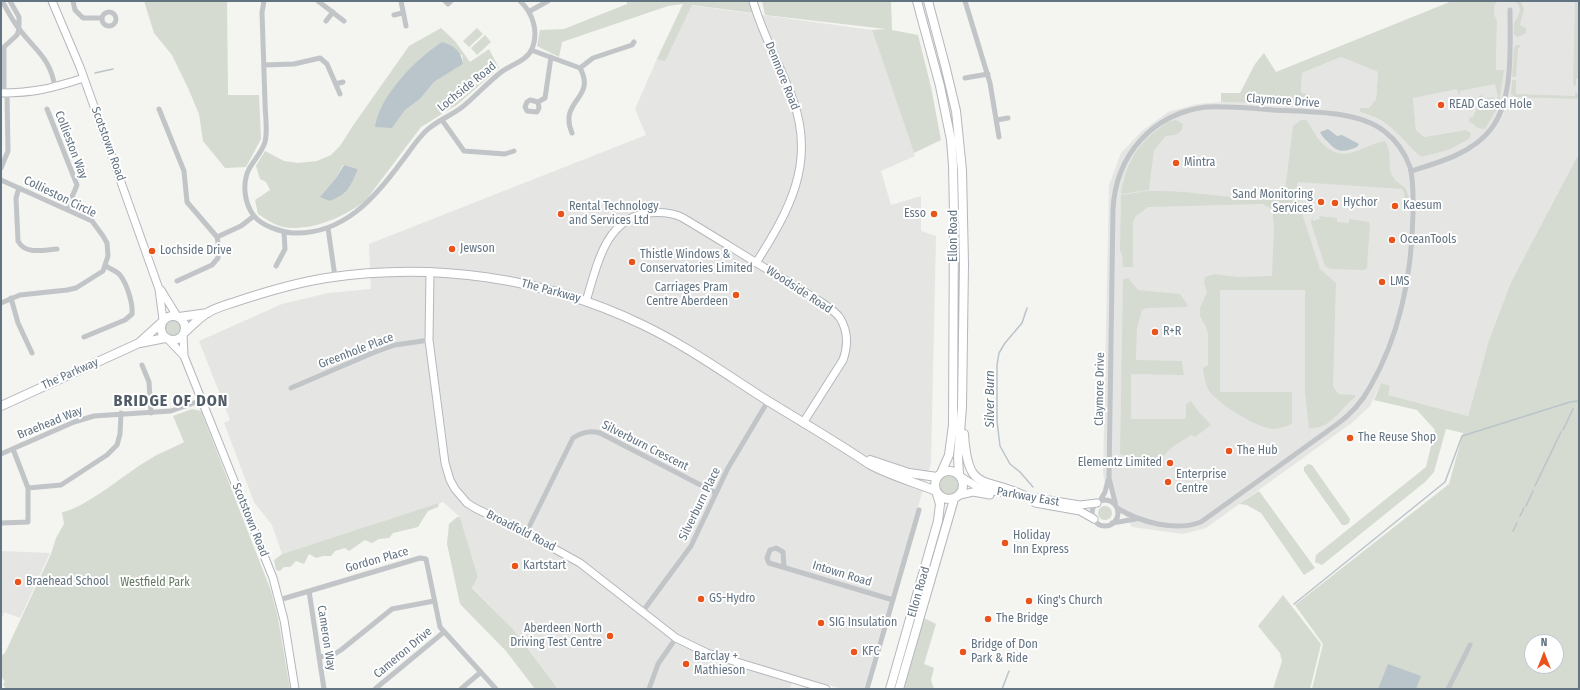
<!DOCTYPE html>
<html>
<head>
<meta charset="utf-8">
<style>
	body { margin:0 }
	#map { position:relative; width:1580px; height:690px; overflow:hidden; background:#f4f4f0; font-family:"Fira Sans Condensed",sans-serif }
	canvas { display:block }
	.frame { position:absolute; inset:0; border:2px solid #627382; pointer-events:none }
	.north { position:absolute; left:1524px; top:634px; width:40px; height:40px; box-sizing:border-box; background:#fff; border:1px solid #c0c7cd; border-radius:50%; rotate:0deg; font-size:11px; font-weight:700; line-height:16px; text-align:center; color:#627382 }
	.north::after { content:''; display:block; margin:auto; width:14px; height:18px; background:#e9531c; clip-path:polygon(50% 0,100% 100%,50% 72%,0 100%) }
</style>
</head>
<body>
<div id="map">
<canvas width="1580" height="690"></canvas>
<div class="frame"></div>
<div class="north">N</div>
</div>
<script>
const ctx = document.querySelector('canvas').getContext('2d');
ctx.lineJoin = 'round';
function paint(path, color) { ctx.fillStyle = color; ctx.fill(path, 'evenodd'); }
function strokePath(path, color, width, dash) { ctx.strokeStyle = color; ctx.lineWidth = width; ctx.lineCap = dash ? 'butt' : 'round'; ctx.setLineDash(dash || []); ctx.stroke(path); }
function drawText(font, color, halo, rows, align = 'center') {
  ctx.font = font + ' "Fira Sans Condensed",sans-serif'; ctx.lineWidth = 4; ctx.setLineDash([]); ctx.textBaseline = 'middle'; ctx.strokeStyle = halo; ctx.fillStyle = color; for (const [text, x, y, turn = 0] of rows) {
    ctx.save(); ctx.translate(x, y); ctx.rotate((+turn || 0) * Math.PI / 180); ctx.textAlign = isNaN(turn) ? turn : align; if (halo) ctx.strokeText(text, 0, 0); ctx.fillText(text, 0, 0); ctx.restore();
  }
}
paint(new Path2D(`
	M1497,1H1579V153L1511,282L1489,340L1468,416L1387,395L1381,383L1370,406L1353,422L1206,528L1183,534L1132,527L1105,482L1103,473L1109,185L1121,153L1142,131L1168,112L1197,104L1221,102L1316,105L1311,96L1301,92L1302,73L1341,57L1378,72L1376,99L1369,108L1360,112L1372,116L1397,131L1421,157L1465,130L1424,137L1416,131L1413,98L1496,71L1497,21L1494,13V7Z
	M683,4L872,30L915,156L881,171L891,205L921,196V231L936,236L931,463L864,689H843L794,676L790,689H558L513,629L472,587L478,577L460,517L443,502L282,554L272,525L254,502L224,423L230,420L199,341L282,304L328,293L371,289L369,244L646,135L635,109L656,61Z
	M1,551L50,553L20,618L4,612L1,621Z`), '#e5e6e4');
paint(new Path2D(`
	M144,1H227L228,95H259L261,139L246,167L225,168L203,141L199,114L188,88L172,55L154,33Z
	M627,1H749L753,13L692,5L665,61L657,59L683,4L668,6L562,42L559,57L537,46L540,30L564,29L627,4Z
	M762,1H891L892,30L918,35L931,87L941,140L914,153L872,30L886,29L765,15Z
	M1452,1H1497L1494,7V13L1497,21L1496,70H1504L1499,105L1485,129L1478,128L1469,121V117L1472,118L1481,100L1478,98L1479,96L1482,95L1483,99L1493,97L1496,103L1498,96L1495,84L1460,91V95H1459L1457,89L1413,98L1416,130L1424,137L1465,130L1471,133L1469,139L1448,150L1421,157C1399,137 1392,121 1360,112V108H1369L1376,99L1378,72L1341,57L1302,73L1301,92L1311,96L1316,105L1221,102V93H1240L1255,64L1264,53L1276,72Z
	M1515,1H1521L1524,9L1520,25L1526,28V33L1518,37L1514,35C1514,31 1513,25 1515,21C1520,13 1523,9 1515,1Z
	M1575,1H1579V79H1576V86L1573,85Z
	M441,28L455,41L470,62L489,49L499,68L458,104L421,127L366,200C345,217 310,232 283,227C274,225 266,219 258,214L255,200L270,190L266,182L260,179L256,166L265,151L284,161L298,163L317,161L331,155L340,146L352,127L409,46ZM462,54L463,64L434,82L420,99L404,111ZM343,165L358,169L349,188L321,196L336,178Z
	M477,28L483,34L469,47L463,41Z
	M485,35L491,42L477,55L471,48Z
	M1516,45H1520L1521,47L1518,48L1516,77H1512L1514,48Z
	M1512,80H1516V94L1575,96V92L1579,94V99L1515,97L1511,94Z
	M1176,120L1183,124L1182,130L1176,135L1166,136L1154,150L1149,190L1121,194C1125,167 1135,147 1157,130C1163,125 1168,121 1176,120Z
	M1301,120H1306C1312,127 1314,134 1320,141C1344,167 1359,146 1385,141C1393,154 1387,165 1392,175C1399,189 1407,180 1409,201L1404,200V193L1402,189L1297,182L1299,204L1320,269L1336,283L1333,386L1338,394L1355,395V397C1340,409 1330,430 1309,428L1305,392V290H1220V392H1292V424C1286,426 1279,429 1274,429C1258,429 1219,404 1210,392C1205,385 1204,375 1203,368L1208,365V334L1206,327L1200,316V308L1207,292L1204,283L1205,277L1215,274L1237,277L1272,276L1274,227L1272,209L1263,204L1148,207L1136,216L1133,222V267H1123L1122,255L1120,251L1121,195C1131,194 1141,191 1151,191C1196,190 1240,201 1284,199L1293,126Z
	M1579,153V689H1312L1323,644L1295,605L1449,484L1463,433L1446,429L1434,472L1425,482L1322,565L1315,562L1316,555L1426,467L1435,430L1417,410L1374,400L1381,383L1390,386L1388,395L1468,416L1489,340L1511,282ZM1532,642H1556V666H1532Z
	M1312,216L1313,221L1320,219L1319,216L1337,218V222L1349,223V219L1369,222L1370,225L1367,268L1364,270L1330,269L1325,266L1311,223Z
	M1128,278L1138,290L1180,294L1187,304V307L1147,308L1142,310L1137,328L1136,360L1182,361L1184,375L1131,374V419H1184L1186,417V404L1191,401L1197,410L1211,425L1195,437L1191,435L1171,448L1154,466L1120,454L1123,280Z
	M165 328a8 8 0 1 1 16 0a8 8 0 1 1-16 0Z
	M192,409L201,411L271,591L278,618L290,689H6L3,684L5,682L1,676V656L5,653L51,554L56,538L64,524L62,512C83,510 130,470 150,459C161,452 173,448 184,442L173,416Z
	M1308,464L1312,465L1350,519L1349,523L1346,525H1342L1304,471V467Z
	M939 486a10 10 0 1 1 20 0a10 10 0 1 1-20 0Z
	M1259,491L1315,568L1304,575L1261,513L1247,505L1239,504Z
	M439,503L438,507L428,511L418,527L393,533L389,538L379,539L372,543L365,540L349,551L345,548L335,551L331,556H323L316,558L309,554L304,564L296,561L290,567H284L280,571L276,570L274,560L282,554Z
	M1098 513a7 7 0 1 1 14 0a7 7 0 1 1-14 0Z
	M457,517H460L478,577L472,588L513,629L558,689H535L506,651L460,604L447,544L449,524Z
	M1283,595L1321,644L1310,689H1273L1282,661L1280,653L1258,626Z
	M924,618L936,624L924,664L934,668L931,680L934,689H904Z`), '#d5dbd1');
paint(new Path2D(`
	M442,42C455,46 461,51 463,64L434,82L420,99L404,111L392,128L375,127C380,95 416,59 442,42Z
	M1328,129L1337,136L1342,135L1359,144L1357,147C1346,151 1339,154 1330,144C1326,140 1323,138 1320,132Z
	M344,165L358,169C350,187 349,193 330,201L320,197L336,178Z
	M1388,664L1421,676L1416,689H1378Z`), '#bac5cb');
strokePath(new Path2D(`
	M95,73L113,69
	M1027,308L1022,323L1005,343L999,353L997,365V421L1000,446L1010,464L1020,472L1033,487
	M1563,430L1573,409
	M1535,486L1561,432
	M1526,506L1533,491
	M1520,516L1524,508
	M1513,531L1517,523
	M1294,604L1445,482L1462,436L1570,402L1579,401
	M1002,689L1009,671`), '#bac5cb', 1.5);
const secondary = new Path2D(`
	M52,1L80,67L159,289L163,320
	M753,1C763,36 781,67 793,100C816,163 789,211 756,263
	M1,93C35,93 52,88 84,78
	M430,272L429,340L445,463L450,480L455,489L467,503L475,508L526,533L580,563L676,638L707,653L826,689
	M161,290L177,316
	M586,301C597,267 604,220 647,213C659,212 672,212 683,218C717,238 751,260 785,280C798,289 832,306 840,318C848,331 848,346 843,360L803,423
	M183,335L184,356L273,578L284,620L295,689
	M167,338L184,356
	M961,477L976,486L987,490L1080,505L1097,503
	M960,495L973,492L990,495
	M1035,503L1080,511L1094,519`);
const primary = new Path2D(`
	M917,1L940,86L951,140L953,165L954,214L953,425L949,455L941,473
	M928,1L945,65L956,111L962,170L964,264L962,407L958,457L959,475
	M161 328a12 12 0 1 1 24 0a12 12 0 1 1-24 0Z
	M179,317L208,313
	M185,332C192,326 199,318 207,313C215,308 226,305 235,302C265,292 295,283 326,278C434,262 544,277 643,325C687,346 727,375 768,401C802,422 837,442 869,464C891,476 914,482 936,491
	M140,343L165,338
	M1,406L139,343L161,323
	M964,434C968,496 985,475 1027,497
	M870,460L909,473L937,477
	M935 485a14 14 0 1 1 28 0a14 14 0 1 1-28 0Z
	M890,689L938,521L940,504L937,494
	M899,689L954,499`);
strokePath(secondary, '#b3b8bd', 9);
strokePath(primary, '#b4b8bc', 10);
strokePath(new Path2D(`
	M2,1C8,11 13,22 20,30C37,52 50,58 55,87
	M73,1L75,10L83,18H102
	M264,1L262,12C263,42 264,72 265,102C265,114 268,130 265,142C262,152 254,160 249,169C242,183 244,203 254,216C262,226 281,232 293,233C343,235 375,198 402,161C410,151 417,139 427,130C437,121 450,116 461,108C475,97 486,84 500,73C510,65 527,61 532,49C539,32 533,13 520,1
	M318,1L344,21
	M401,1L406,26
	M445,1L448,4L451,1
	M965,1L990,83L999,137
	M530,11L548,1
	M102 19a7 7 0 1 1 14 0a7 7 0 1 1-14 0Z
	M394,15L402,13
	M326,21L333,12
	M531,50L580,68C597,99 558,100 572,133
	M264,65L294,64L320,58L327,64L340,94
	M580,68L593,58L632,45L634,42
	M965,78L988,74
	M336,84L343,82
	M4,93V47L17,35L19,29V17L10,1
	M538,102L539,108L537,112L527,111L525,107L527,102L530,100L538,102L545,98L551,57
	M47,109L77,185L67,209
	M159,109L184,171L187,202L217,237L219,248L218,258L212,265L177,281
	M442,120L464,151L505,154L514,151
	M997,120L1008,118
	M1,168L8,151L7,93
	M1411,171C1438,163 1473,153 1491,129C1514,99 1510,45 1510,10
	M1,180L92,221L103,236L107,243L108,256L103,271L76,288L67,290L20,295L1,303
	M19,188L16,198L18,241C25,255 43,250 57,249
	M328,228L335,277
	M217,237L241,226L254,216
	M276,266L285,249L284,232
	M11,298L18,323L32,353
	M84,337L125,320L132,314C133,303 127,284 120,275C117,271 110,269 106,266
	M142,365L149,382L151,413
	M291,388L375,352L395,345L429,340
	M13,449L28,488L61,485L107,455L117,445L120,434L121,413
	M1,454L74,422L94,416L171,411L202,400
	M1092 513a13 13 0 1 1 26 0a13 13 0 1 1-26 0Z
	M1100,501L1105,492L1108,480
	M1116,506L1109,478L1113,209C1116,155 1152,114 1206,107C1228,106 1251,108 1273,110C1306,112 1357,110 1384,131C1396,140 1405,153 1410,167C1414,182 1413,198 1413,213C1412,272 1400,335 1370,387C1362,402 1350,415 1336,425L1201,522C1175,532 1140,522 1117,508
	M1,523L28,522V488
	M1112,523L1136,519
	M526,533L573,438C582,432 590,430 600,433L716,493
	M784,567L783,552L776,548L770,550L767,558L769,563L893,600
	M309,591L324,689
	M279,600L420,558L426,559L440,627L496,689
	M643,611L691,546L728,468L768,401
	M319,657L333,655L341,650L392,609L434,601
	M375,689L444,632
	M461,689L481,672
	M649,689L658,664L676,638
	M867,689L919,510
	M1448,689L1470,645`), '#c1c5c8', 5);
strokePath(secondary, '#fff', 7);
strokePath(primary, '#fff', 8);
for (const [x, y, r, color] of [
	[1441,105,4,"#e9531c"],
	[1176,163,4,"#e9531c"],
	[1321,202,4,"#e9531c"],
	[1335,203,4,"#e9531c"],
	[1395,206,4,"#e9531c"],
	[561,214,4,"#e9531c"],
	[934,214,4,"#e9531c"],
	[1392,240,4,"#e9531c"],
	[452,249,4,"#e9531c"],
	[152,251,4,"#e9531c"],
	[632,262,4,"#e9531c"],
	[1382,282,4,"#e9531c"],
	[736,295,4,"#e9531c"],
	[1155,332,4,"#e9531c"],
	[1350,438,4,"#e9531c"],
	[1229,451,4,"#e9531c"],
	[1170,463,4,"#e9531c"],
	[1168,482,4,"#e9531c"],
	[1005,543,4,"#e9531c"],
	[515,566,4,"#e9531c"],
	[18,582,4,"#e9531c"],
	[701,599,4,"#e9531c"],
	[1029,601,4,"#e9531c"],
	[988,619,4,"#e9531c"],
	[821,623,4,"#e9531c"],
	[610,636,4,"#e9531c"],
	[854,652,4,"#e9531c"],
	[963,652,4,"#e9531c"],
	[686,664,4,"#e9531c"]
]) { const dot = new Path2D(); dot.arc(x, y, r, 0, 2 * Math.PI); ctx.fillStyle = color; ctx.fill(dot); strokePath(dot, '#fff', 1.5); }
drawText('12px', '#627382', '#fff', [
	["Denmore Road",782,76,68],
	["Lochside Road",467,87,-39],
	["Claymore Drive",1283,101,4],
	["Scotstown Road",108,144,70],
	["Collieston Way",71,145,69],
	["Collieston Circle",60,197,26],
	["Ellon Road",954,236,-90],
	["Woodside Road",799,290,33],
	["The Parkway",551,291,15],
	["Greenhole Place",356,351,-21],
	["The Parkway",70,374,-24],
	["Claymore Drive",1100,389,-89],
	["Braehead Way",50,423,-22],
	["Silverburn Crescent",645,446,27],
	["Parkway East",1028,497,10],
	["Silverburn Place",700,504,-64],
	["Scotstown Road",250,520,68],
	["Broadfold Road",521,531,27],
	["Gordon Place",377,560,-16],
	["Intown Road",842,574,17],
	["Ellon Road",919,592,-74],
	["Cameron Way",326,638,81],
	["Cameron Drive",403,653,-40]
]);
drawText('12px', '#627382', '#fff', [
	["READ Cased Hole",1449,105],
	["Mintra",1184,163],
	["Sand Monitoring",1313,195,"right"],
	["Services",1313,209,"right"],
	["Hychor",1343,203],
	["Kaesum",1403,206],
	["Rental Technology",569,207],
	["and Services Ltd",569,221],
	["Esso",926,214,"right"],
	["OceanTools",1400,240],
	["Jewson",460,249],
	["Lochside Drive",160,251],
	["Thistle Windows &",640,255],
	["Conservatories Limited",640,269],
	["LMS",1390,282],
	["Carriages Pram",728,288,"right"],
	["Centre Aberdeen",728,302,"right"],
	["R+R",1163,332],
	["The Reuse Shop",1358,438],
	["The Hub",1237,451],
	["Elementz Limited",1162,463,"right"],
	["Enterprise",1176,475],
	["Centre",1176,489],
	["Holiday",1013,536],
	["Inn Express",1013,550],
	["Kartstart",523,566],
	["Braehead School",26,582],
	["GS-Hydro",709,599],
	["King's Church",1037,601],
	["The Bridge",996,619],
	["SIG Insulation",829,623],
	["Aberdeen North",602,629,"right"],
	["Driving Test Centre",602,643,"right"],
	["Bridge of Don",971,645],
	["Park & Ride",971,659],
	["KFC",862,652],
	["Barclay +",694,657],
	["Mathieson",694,671]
], 'left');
drawText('12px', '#657961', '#fff', [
	["Westfield Park",155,583]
]);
drawText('italic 13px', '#5e7580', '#fff', [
	["Silver Burn",990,399,-90]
]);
ctx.letterSpacing = '1px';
drawText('bold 16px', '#505c67', '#fff', [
	["BRIDGE OF DON",171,402]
]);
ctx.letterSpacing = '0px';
</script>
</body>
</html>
